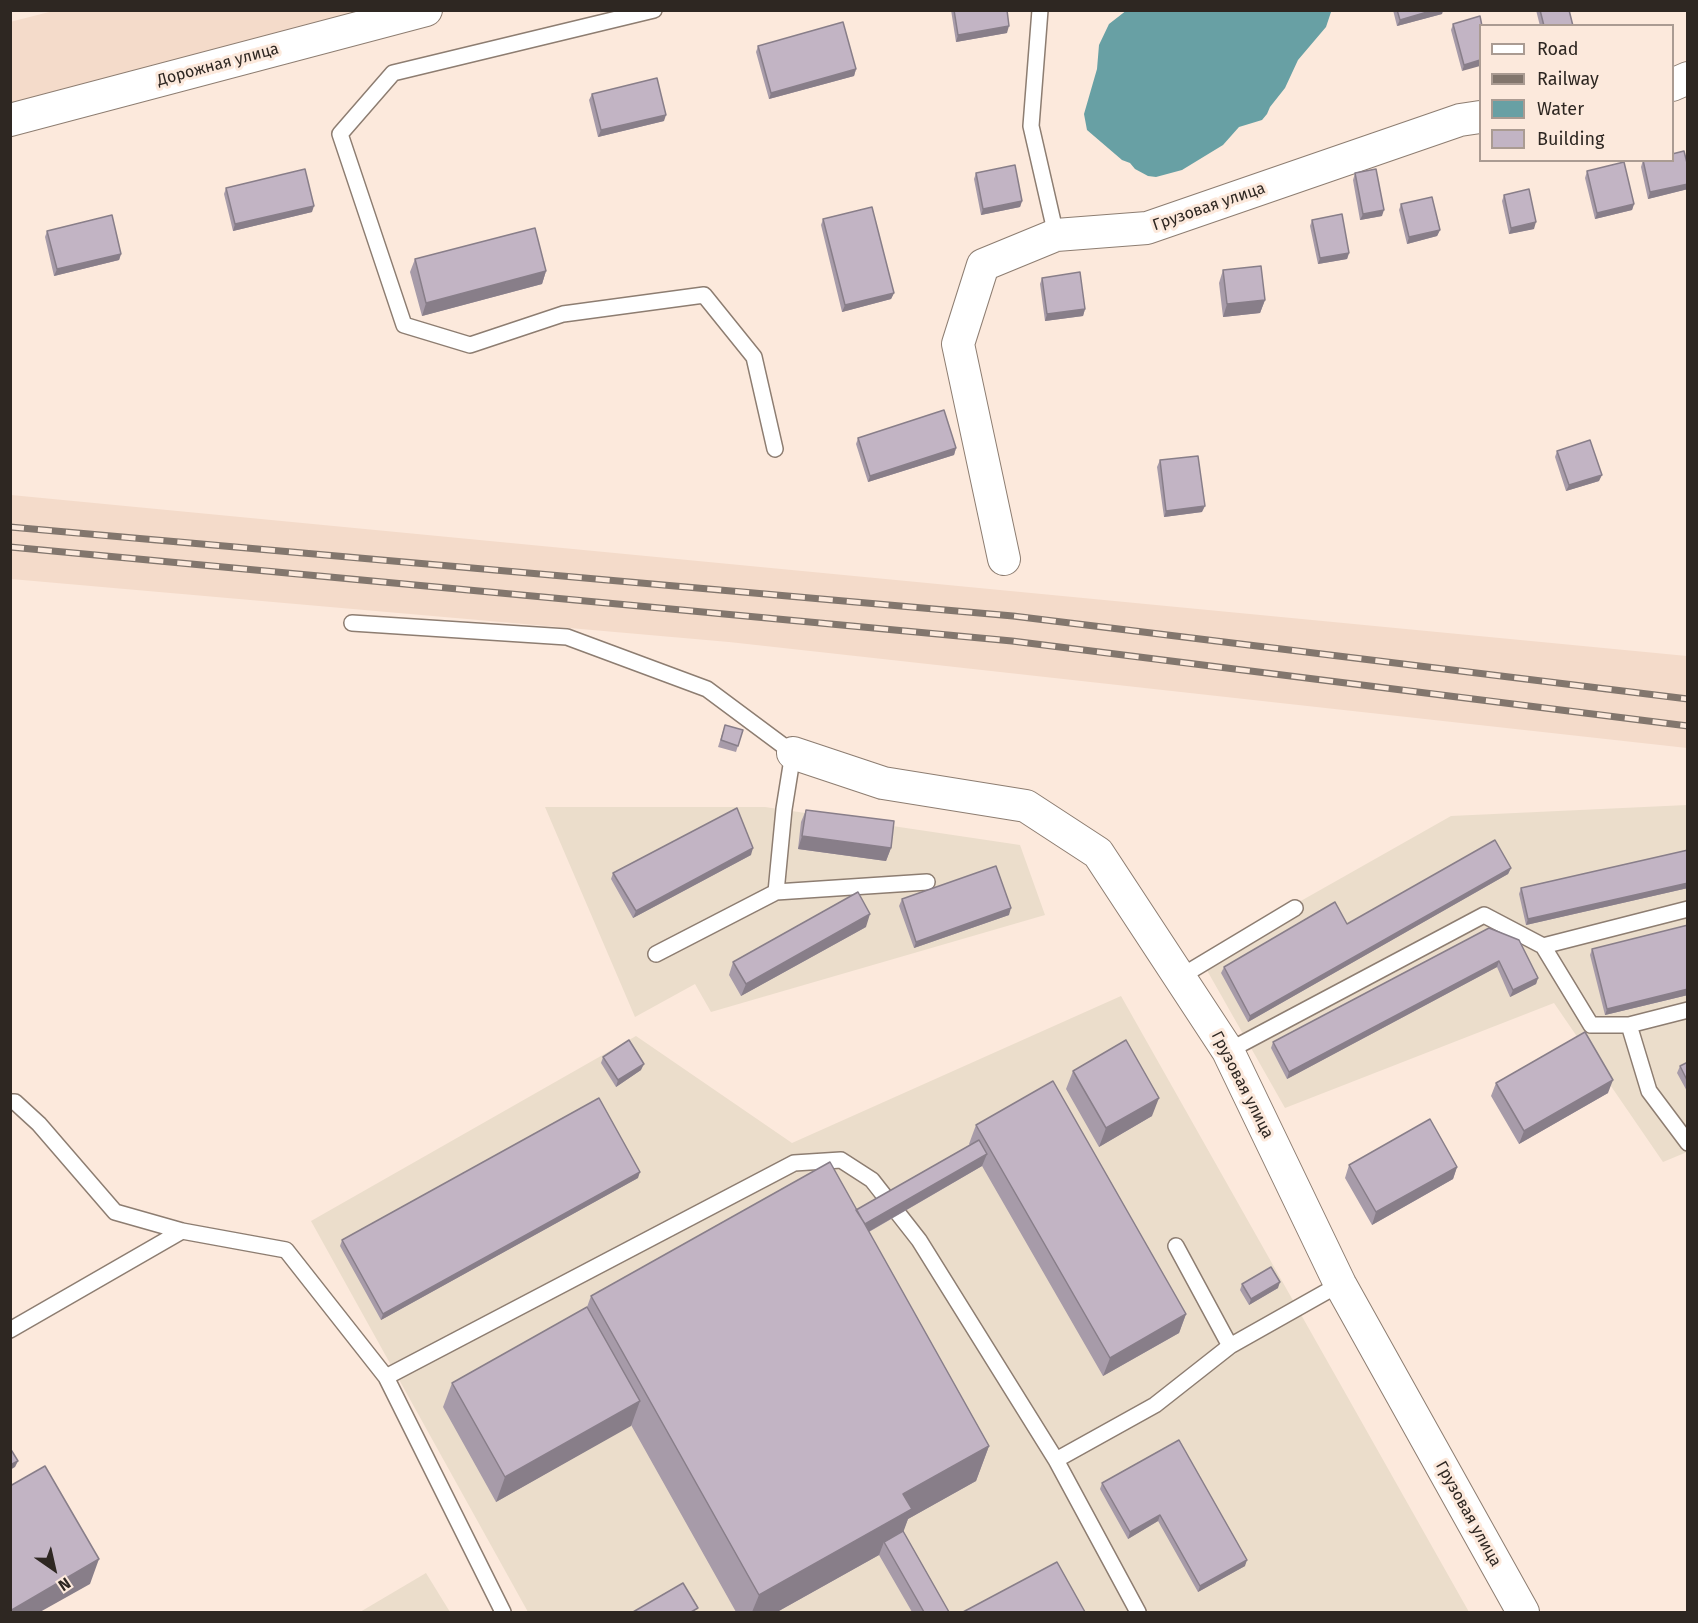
<!DOCTYPE html>
<html>
<head>
<meta charset="utf-8">
<style>
	body { margin:0 }
	#map { position:relative; width:1698px; height:1623px; overflow:hidden; background:#fce9dc; font-family:"Fira Sans",sans-serif }
	canvas { display:block }
	.frame { position:absolute; inset:0; border:12px solid #2e2722; pointer-events:none }
	.legend { position:absolute; left:1479px; top:24px; width:195px; height:138px; box-sizing:border-box; background:#fce9dc; border:2px solid #aa9b92; margin:0; padding:8px 10px; list-style:none; font-size:18px; color:#2e2722 }
	.legend li { display:flex; align-items:center; gap:12px; height:30px }
	.legend b { width:30px; border:2px solid #aa9b92 }
	.north { position:absolute; left:24px; top:1539px; width:60px; height:60px; -webkit-text-stroke:4px #fce9dc; paint-order:stroke; rotate:146deg; font-size:16px; font-weight:700; line-height:24px; text-align:center; color:#2e2722 }
	.north::after { content:''; display:block; margin:auto; width:21px; height:27px; background:#2e2722; clip-path:polygon(50% 0,100% 100%,50% 72%,0 100%) }
</style>
</head>
<body>
<div id="map">
<canvas width="1698" height="1623"></canvas>
<div class="frame"></div>
<ul class="legend">
<li><b style="height:8px;background:#fff"></b>Road</li>
<li><b style="height:8px;background:#82766d"></b>Railway</li>
<li><b style="height:16px;background:#68a0a4"></b>Water</li>
<li><b style="height:16px;background:#c2b4c4"></b>Building</li>
</ul>
<div class="north">N</div>
</div>
<script>
const ctx = document.querySelector('canvas').getContext('2d');
ctx.lineJoin = 'round';
function paint(path, color) { ctx.fillStyle = color; ctx.fill(path, 'evenodd'); }
function strokePath(path, color, width, dash) { ctx.strokeStyle = color; ctx.lineWidth = width; ctx.lineCap = dash ? 'butt' : 'round'; ctx.setLineDash(dash || []); ctx.stroke(path); }
function drawText(font, color, halo, rows, align = 'center') {
  ctx.font = font + ' "Fira Sans",sans-serif'; ctx.lineWidth = 6; ctx.setLineDash([]); ctx.textBaseline = 'middle'; ctx.strokeStyle = halo; ctx.fillStyle = color; for (const [text, x, y, turn = 0] of rows) {
    ctx.save(); ctx.translate(x, y); ctx.rotate((+turn || 0) * Math.PI / 180); ctx.textAlign = isNaN(turn) ? turn : align; if (halo) ctx.strokeText(text, 0, 0); ctx.fillText(text, 0, 0); ctx.restore();
  }
}
paint(new Path2D(`
	M1687,805V1152L1663,1162L1554,1003L1285,1108L1200,958L1451,816Z
	M545,807H765L1020,845L1045,915L711,1012L695,984L635,1017Z
	M1121,996L1469,1612H528L311,1221L636,1036L792,1143Z
	M426,1573L450,1612H360Z`), '#ebddcb');
paint(new Path2D(`
	M57,10L383,11L11,106L10,22Z
	M11,495L1687,656V748L729,642L11,579Z`), '#f4dbca');
paint(new Path2D(`
	M1127,10H1330L1331,12L1326,27L1298,60L1285,88L1270,107L1267,114L1262,120L1239,127L1223,145L1182,170L1156,177L1148,176L1135,169L1130,163L1122,160L1087,130L1084,114L1097,69L1099,45L1109,24Z`), '#68a0a4');
const service = new Path2D(`
	M654,10L393,73L340,134L404,325L470,345L563,314L704,295L754,357L775,449
	M1040,10L1031,126L1056,235
	M352,623L567,637L707,689L793,753L784,809L776,892
	M1543,946L1591,1025H1629
	M656,954L776,892L927,882
	M1180,977L1295,908
	M1688,1010L1629,1025L1649,1091L1688,1143
	M1228,1051L1484,915L1543,946L1688,909
	M10,1102H15L39,1124L115,1212L182,1231L286,1250L386,1377
	M10,1330L182,1231
	M1230,1346L1340,1284
	M1056,1460L1155,1405L1230,1346L1176,1246
	M503,1612L386,1377L794,1163L841,1160L872,1180L919,1240L1056,1460L1138,1612`);
const minor = new Path2D(`
	M1672,85L1688,78
	M10,120L426,10
	M1004,559L958,344L983,265L1056,235L1147,228L1460,120L1480,117
	M793,753L883,783L1026,806L1098,853L1228,1051L1340,1284L1523,1612`);
strokePath(service, '#8d7d71', 18);
strokePath(minor, '#8d7d71', 34);
strokePath(service, '#fff', 15);
strokePath(minor, '#fff', 32);
const rail = new Path2D(`
	M10,527L1013,616L1688,699
	M10,547L1012,641L1688,726`);
strokePath(rail, '#82766d', 7);
strokePath(rail, '#fce9dc', 4.5, [14]);
paint(new Path2D(`
	M951,10H1007V33L956,42Z
	M1393,10H1443L1442,14L1397,26Z
	M1536,10H1569L1573,26H1540Z
	M1453,24L1482,26L1462,71L1451,30Z
	M758,46L856,69L854,76L769,99L756,52Z
	M592,94L664,121L598,137L589,100Z
	M1643,160L1688,167V189L1648,199L1641,167Z
	M1587,171L1634,204L1632,210L1595,219L1585,178Z
	M976,173L1022,201L1020,207L981,215L974,179Z
	M1355,173L1382,216L1360,220L1353,180Z
	M226,188L312,212L233,231L224,194Z
	M1504,195L1534,229L1509,234L1502,201Z
	M1401,204L1440,230L1437,236L1407,244L1399,210Z
	M823,219L894,293L891,299L842,312L821,225Z
	M1312,220L1349,253L1347,259L1318,264L1310,226Z
	M47,231L121,254L119,260L54,276L45,237Z
	M415,259L546,271L542,284L422,316L410,272Z
	M1223,270L1265,300L1260,313L1223,317L1219,283Z
	M1042,278L1085,309L1083,316L1045,321L1040,284Z
	M858,438L956,448L954,455L868,482L856,444Z
	M1557,451L1599,481L1566,491L1555,457Z
	M1160,460L1202,512L1164,517L1157,467Z
	M725,725L743,730L736,752L718,747Z
	M806,810L891,848L886,861L798,849L801,822Z
	M1688,850V888L1526,925L1519,894L1521,888Z
	M751,855L633,918L611,879L613,873Z
	M1511,868L1508,874L1248,1022L1221,973L1224,967Z
	M902,899L1009,915L914,948L899,906Z
	M1688,925V995L1605,1015L1590,955L1592,949Z
	M866,927L741,996L729,975L733,962Z
	M1489,928L1538,978L1536,984L1510,997L1497,967L1287,1079L1271,1048L1273,1042Z
	M603,1057L641,1070L616,1087L601,1063Z
	M1688,1062V1093L1677,1073L1680,1066Z
	M1073,1071L1152,1116L1099,1147L1066,1089Z
	M1496,1083L1608,1093L1519,1144L1491,1096Z
	M976,1125L1186,1314L1179,1333L1103,1376L982,1166L869,1232L989,1446L976,1481L908,1519L903,1531L949,1612H912L879,1555L777,1612H736L631,1425L496,1502L443,1407L452,1383L587,1307L591,1296L856,1210L970,1145L969,1144Z
	M1349,1165L1457,1167L1453,1179L1372,1225L1345,1178Z
	M638,1178L381,1320L340,1246L342,1240Z
	M1242,1284L1278,1288L1249,1305L1240,1290Z
	M1179,1440L1245,1566L1198,1592L1158,1521L1128,1539L1100,1489L1102,1483Z`), '#a79ba9');
paint(new Path2D(`
	M1434,10H1443L1442,14L1397,26L1400,20Z
	M1009,26L1007,33L956,42L958,35Z
	M1480,60V66L1462,71L1464,65Z
	M856,69L854,76L769,99L771,93Z
	M666,115L664,121L598,137L601,130Z
	M1688,184V189L1648,199L1650,192Z
	M1022,201L1020,207L981,215L983,209Z
	M1634,204L1632,210L1595,219L1597,213Z
	M314,206L312,212L233,231L235,224Z
	M1384,210L1382,216L1360,220L1363,214Z
	M1536,222L1534,229L1509,234L1511,228Z
	M1440,230L1437,236L1407,244L1409,237Z
	M1349,253L1347,259L1318,264L1320,258Z
	M121,254L119,260L54,276L57,269Z
	M546,271L542,284L422,316L426,303Z
	M894,293L891,299L842,312L845,305Z
	M1265,300L1260,313L1223,317L1227,304Z
	M1085,309L1083,316L1045,321L1047,314Z
	M956,448L954,455L868,482L870,476Z
	M1602,475L1599,481L1566,491L1569,485Z
	M1205,506L1202,512L1164,517L1166,511Z
	M802,836L891,848L886,861L798,849Z
	M753,848L751,855L633,918L636,911Z
	M1511,868L1508,874L1248,1022L1250,1016Z
	M1688,883V888L1526,925L1528,919Z
	M1011,908L1009,915L914,948L916,942Z
	M870,914L866,927L741,996L746,984Z
	M1499,961L1497,967L1287,1079L1289,1072Z
	M1538,978L1536,984L1510,997L1513,990Z
	M1688,989V995L1605,1015L1607,1009Z
	M644,1064L641,1070L616,1087L618,1080Z
	M1613,1080L1608,1093L1519,1144L1524,1131Z
	M1159,1098L1152,1116L1099,1147L1106,1128Z
	M987,1154L982,1166L844,1246L849,1233Z
	M1457,1167L1453,1179L1372,1225L1376,1212Z
	M640,1172L638,1178L381,1320L383,1314Z
	M1280,1282L1278,1288L1249,1305L1251,1299Z
	M1186,1314L1179,1333L1103,1376L1110,1358Z
	M640,1401L631,1426L496,1502L505,1477Z
	M989,1446L976,1481L908,1519L899,1544L884,1542L879,1555L777,1612H752L759,1595L903,1494Z
	M18,1461L15,1467L10,1470V1465Z
	M1160,1515L1158,1521L1128,1539L1130,1532Z
	M99,1559L90,1584L40,1612H10V1611Z
	M1247,1560L1245,1566L1198,1592L1200,1586Z`), '#887e89');
const building = new Path2D(`
	M954,10H1007L1009,26L958,35Z
	M1397,10H1434L1400,20Z
	M1540,10H1569L1573,26H1544Z
	M1480,16L1482,26H1480V60L1464,65L1453,24Z
	M843,22L856,69L771,93L758,46Z
	M657,78L666,115L601,130L592,94Z
	M1684,151L1688,167V184L1650,192L1643,160H1672V154Z
	M1624,162L1634,204L1597,213L1587,171Z
	M1015,165L1022,201L983,209L976,173Z
	M305,169L314,206L235,224L226,188Z
	M1376,169L1384,210L1363,214L1355,173Z
	M1529,189L1536,222L1511,228L1504,195Z
	M1432,197L1440,230L1409,237L1401,204Z
	M872,207L894,293L845,305L823,219Z
	M1342,214L1349,253L1320,258L1312,220Z
	M112,215L121,254L57,269L47,231Z
	M535,228L546,271L426,303L415,259Z
	M1261,266L1265,300L1227,304L1223,270Z
	M1080,272L1085,309L1047,314L1042,278Z
	M944,410L956,448L870,476L858,438Z
	M1590,440L1602,475L1569,485L1557,451Z
	M1198,456L1205,506L1166,511L1160,460Z
	M725,725L743,730L738,746L721,740Z
	M737,808L753,848L636,911L613,873Z
	M806,810L894,821L891,848L802,836Z
	M1495,840L1511,868L1250,1016L1224,967L1335,902L1347,924Z
	M1688,850V883L1528,919L1521,888Z
	M996,866L1011,908L916,942L902,899Z
	M858,892L870,914L746,984L733,962Z
	M1688,925V989L1607,1009L1592,949Z
	M1489,928L1519,940L1538,978L1513,990L1499,961L1289,1072L1273,1042Z
	M1585,1032L1613,1080L1524,1131L1496,1083Z
	M629,1040L644,1064L618,1080L603,1057Z
	M1126,1040L1159,1098L1106,1128L1073,1071Z
	M1688,1062V1082L1680,1066Z
	M1053,1081L1186,1314L1110,1358L976,1125Z
	M599,1098L640,1172L383,1314L342,1240Z
	M1430,1119L1457,1167L1376,1212L1349,1165Z
	M979,1140L987,1154L865,1224L856,1210Z
	M830,1162L989,1446L903,1494L912,1509L759,1595L591,1296Z
	M1271,1267L1280,1282L1251,1299L1242,1284Z
	M587,1307L640,1401L505,1477L452,1383Z
	M1179,1440L1247,1560L1200,1586L1160,1515L1130,1532L1102,1483Z
	M10,1448L18,1461L10,1465Z
	M45,1466L99,1559L10,1611V1486Z
	M903,1531L949,1612H924L884,1542Z
	M1057,1562L1085,1612H963Z
	M683,1583L698,1608L691,1612H633Z`);
paint(building, '#c2b4c4');
strokePath(building, '#887e89', 1.5);
drawText('16px', '#2e2722', '#fce9dc', [
	["Дорожная улица",218,65,-15],
	["Грузовая улица",1209,207,-19],
	["Грузовая улица",1242,1085,63],
	["Грузовая улица",1468,1514,61]
]);
</script>
</body>
</html>
